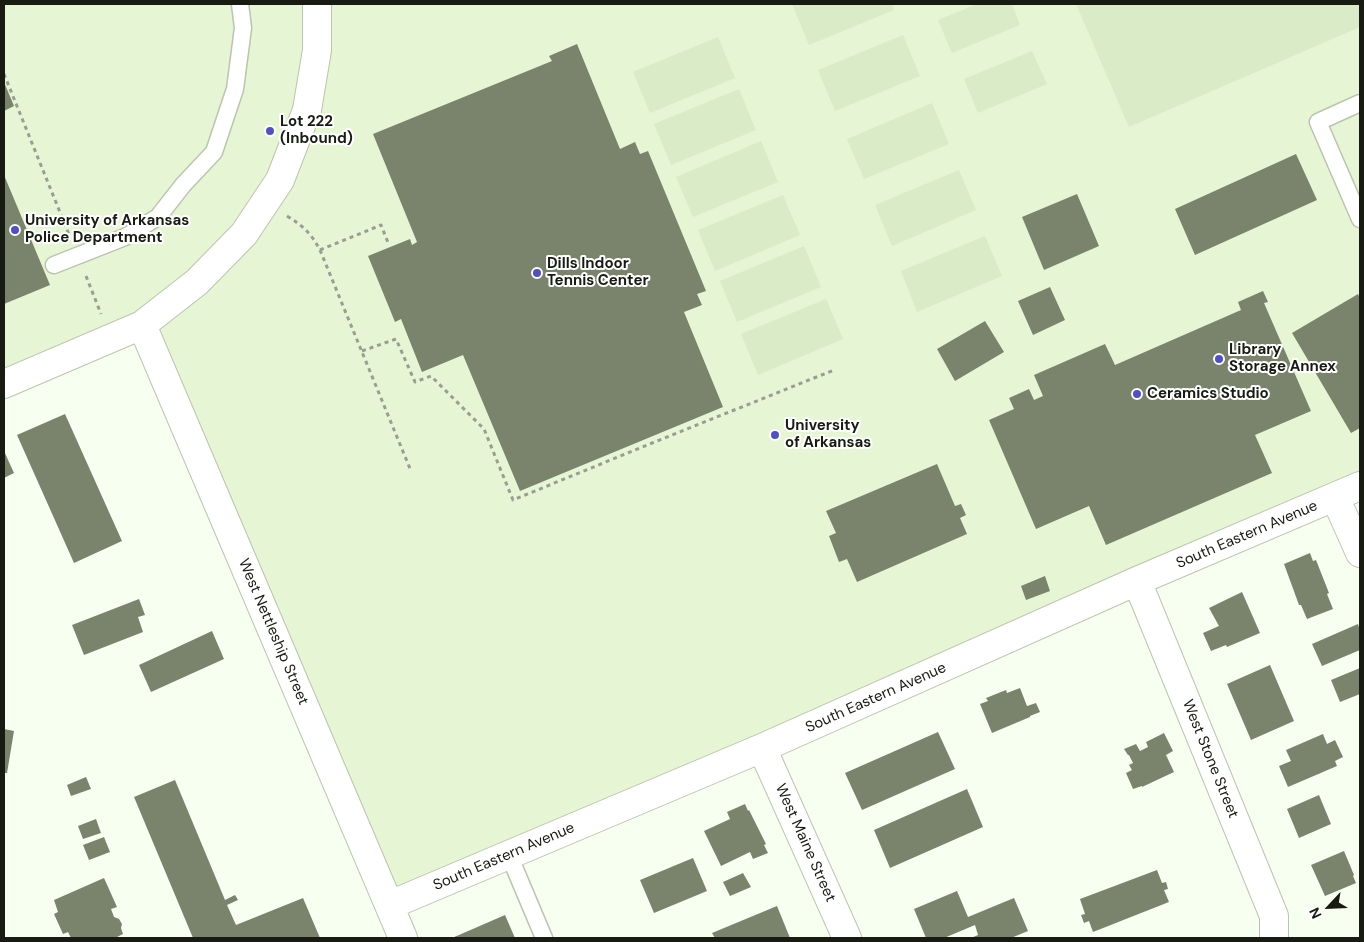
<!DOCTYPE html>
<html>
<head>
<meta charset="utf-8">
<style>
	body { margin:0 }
	#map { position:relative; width:1364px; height:942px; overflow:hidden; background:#f7fff0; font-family:"DM Sans",sans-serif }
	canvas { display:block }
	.frame { position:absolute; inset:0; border:5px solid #171b12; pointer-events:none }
	.north { position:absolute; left:1304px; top:882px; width:50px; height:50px; -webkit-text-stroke:4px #fff; paint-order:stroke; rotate:245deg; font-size:14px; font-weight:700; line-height:20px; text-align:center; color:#171b12 }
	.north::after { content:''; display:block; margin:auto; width:18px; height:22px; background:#171b12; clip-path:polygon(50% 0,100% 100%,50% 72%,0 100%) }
</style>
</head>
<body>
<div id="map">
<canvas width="1364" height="942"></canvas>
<div class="frame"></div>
<div class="north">N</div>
</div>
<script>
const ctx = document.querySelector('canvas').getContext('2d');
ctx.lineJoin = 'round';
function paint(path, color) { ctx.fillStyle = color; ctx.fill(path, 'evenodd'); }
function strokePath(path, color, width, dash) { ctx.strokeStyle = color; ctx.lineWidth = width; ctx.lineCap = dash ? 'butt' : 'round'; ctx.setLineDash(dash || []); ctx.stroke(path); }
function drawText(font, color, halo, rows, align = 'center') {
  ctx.font = font + ' "DM Sans",sans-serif'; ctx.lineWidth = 4; ctx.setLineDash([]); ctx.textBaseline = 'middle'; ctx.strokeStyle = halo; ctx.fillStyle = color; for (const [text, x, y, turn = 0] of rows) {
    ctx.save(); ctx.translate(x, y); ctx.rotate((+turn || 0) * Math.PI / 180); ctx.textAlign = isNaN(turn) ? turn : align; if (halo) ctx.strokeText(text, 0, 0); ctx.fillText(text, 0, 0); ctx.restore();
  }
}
paint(new Path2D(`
	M4,4H1360V486L390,905L143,325L4,384Z`), '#e6f5d4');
paint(new Path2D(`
	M792,4H892L894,10L809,45Z
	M977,4H1012L1020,25L952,53L938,20Z
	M1076,4H1360V27L1129,127Z
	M903,35L920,76L835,111L818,70Z
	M718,37L735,78L650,113L633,72Z
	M1032,51L1047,84L978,113L964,79Z
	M739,89L756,130L671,165L654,124Z
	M932,103L949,144L864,179L847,139Z
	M761,141L778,182L693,217L676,177Z
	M959,170L976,210L892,246L875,205Z
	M783,195L800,235L715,271L698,230Z
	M985,236L1002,276L917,312L901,271Z
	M804,246L821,287L737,322L720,281Z
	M826,299L843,339L758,375L741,334Z`), '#daebc8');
paint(new Path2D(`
	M577,44L620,149L635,142L640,154L648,151L706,291L697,294L702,305L684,312L723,407L520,491L463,355L422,372L401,319L395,322L368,256L410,239L412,245L417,242L373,134L552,61L549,56Z
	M4,82L14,106L4,111Z
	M1296,154L1317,200L1195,255L1175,209Z
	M4,175L50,285L4,304Z
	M1077,194L1099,246L1044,270L1022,217Z
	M1050,287L1065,320L1033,335L1018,301Z
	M1263,291L1268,302L1264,303L1311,411L1255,435L1272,473L1106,545L1089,506L1036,529L989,420L1014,409L1009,398L1029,389L1034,400L1043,396L1034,375L1105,344L1115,365L1241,310L1238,302Z
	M1358,294L1360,298V428L1351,433L1292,333Z
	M985,321L1004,352L955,381L937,349Z
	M65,414L122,541L74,563L17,435Z
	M4,451L14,473L4,478Z
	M937,464L955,506L961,504L966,515L960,518L967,534L857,582L847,559L839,562L829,536L836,533L826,511Z
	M1310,553L1313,561L1316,560L1329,593L1327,594L1333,609L1307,619L1301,605H1299L1284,564Z
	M1045,576L1050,591L1026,600L1021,586Z
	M1242,592L1260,633L1227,647L1226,645L1211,651L1203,633L1219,626L1209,608Z
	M139,599L145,615L138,617L143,632L84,655L72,625Z
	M1358,624L1360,631V650L1322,666L1312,644Z
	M212,631L224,659L151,692L139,665Z
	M1270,665L1294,721L1251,740L1227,684Z
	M1360,668V694L1340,702L1331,680Z
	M1020,688L1027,706L1036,703L1040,712L1030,716V717L992,733L980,704L988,701L986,698L1006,690L1007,693Z
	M4,729L14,731L7,773H4Z
	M938,732L955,769L862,810L845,773Z
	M1164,733L1173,751L1166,755L1174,772L1142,787V786L1133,789L1126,773L1132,770L1129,765L1133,763L1129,755H1128L1124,749L1136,744L1140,751L1148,747L1146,742Z
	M1323,734L1327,744L1335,740L1343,757L1335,761L1337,766L1288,787L1279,766L1291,761L1286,750Z
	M86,777L91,789L71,796L67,785Z
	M175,780L225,900L235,895L238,900L227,905L236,925L303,898L320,938H193L134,797Z
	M967,789L983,827L890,868L874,830Z
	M1319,795L1331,824L1299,838L1287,809Z
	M745,804L748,811L749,810L766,844L764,845L768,853L753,859L750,852L721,866L704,831L730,819L727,812Z
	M96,819L101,833L83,839L78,826Z
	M104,837L110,852L89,860L83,845Z
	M1344,851L1354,875L1353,876L1356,883L1325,896L1311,865Z
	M693,858L707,891L654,913L640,880Z
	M1157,870L1162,883L1166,882L1168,889L1164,890L1169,902L1093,932L1089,921L1084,923L1081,915L1085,914L1080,899Z
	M743,873L751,887L730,896L723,882Z
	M104,878L117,907L111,909L114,917L119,919L122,924L121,928L123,934L115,938H71L68,932L63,934L54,914L58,912L54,900Z
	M957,891L968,917L1014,898L1028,931L1011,938H971L978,935L975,925L944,938H926L914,909Z
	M777,906L790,938H715L712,933Z
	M505,915L515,938H452Z`), '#7a846d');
const service = new Path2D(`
	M1360,103L1318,122L1360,219
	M54,265L125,237L158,217L183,185L214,152L235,89L243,28L240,4
	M509,855L544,938`);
const minor = new Path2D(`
	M142,325L403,938
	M4,384L142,325L197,282L244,234L280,180L307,110L317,50V4
	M1335,497L1360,553
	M1137,581L1274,916V938
	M762,748L847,938
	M390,905L762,748L1137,581L1360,486`);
strokePath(service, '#bac5ad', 19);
strokePath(minor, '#bac5ad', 30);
strokePath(new Path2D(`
	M4,74L70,237
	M287,216C303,226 311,233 320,250L411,471
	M320,250L381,225L389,245
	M86,276L101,314
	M362,351L396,339L415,382L431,376L484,429L513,500L652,443L834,370`), '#989e92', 3, [4, 4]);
strokePath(service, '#fff', 16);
strokePath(minor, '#fff', 28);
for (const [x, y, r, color] of [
	[270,131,5,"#504fc6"],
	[15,230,5,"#504fc6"],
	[537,273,5,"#504fc6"],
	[1219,359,5,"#504fc6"],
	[1137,394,5,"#504fc6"],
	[775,435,5,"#504fc6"]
]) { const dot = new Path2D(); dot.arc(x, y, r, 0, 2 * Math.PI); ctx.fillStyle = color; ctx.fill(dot); strokePath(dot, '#fff', 2); }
drawText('bold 15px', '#171b12', '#fff', [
	["Lot 222",280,122],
	["(Inbound)",280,139],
	["University of Arkansas",25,221],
	["Police Department",25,238],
	["Dills Indoor",547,264],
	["Tennis Center",547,281],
	["Library",1229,350],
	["Storage Annex",1229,367],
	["Ceramics Studio",1147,394],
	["University",785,426],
	["of Arkansas",785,443]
], 'left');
drawText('15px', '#171b12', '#fff', [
	["South Eastern Avenue",1247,535,-23],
	["West Nettleship Street",273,632,67],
	["South Eastern Avenue",876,698,-24],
	["West Stone Street",1210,759,68],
	["West Maine Street",805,843,66],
	["South Eastern Avenue",504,857,-23]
]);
</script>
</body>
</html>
